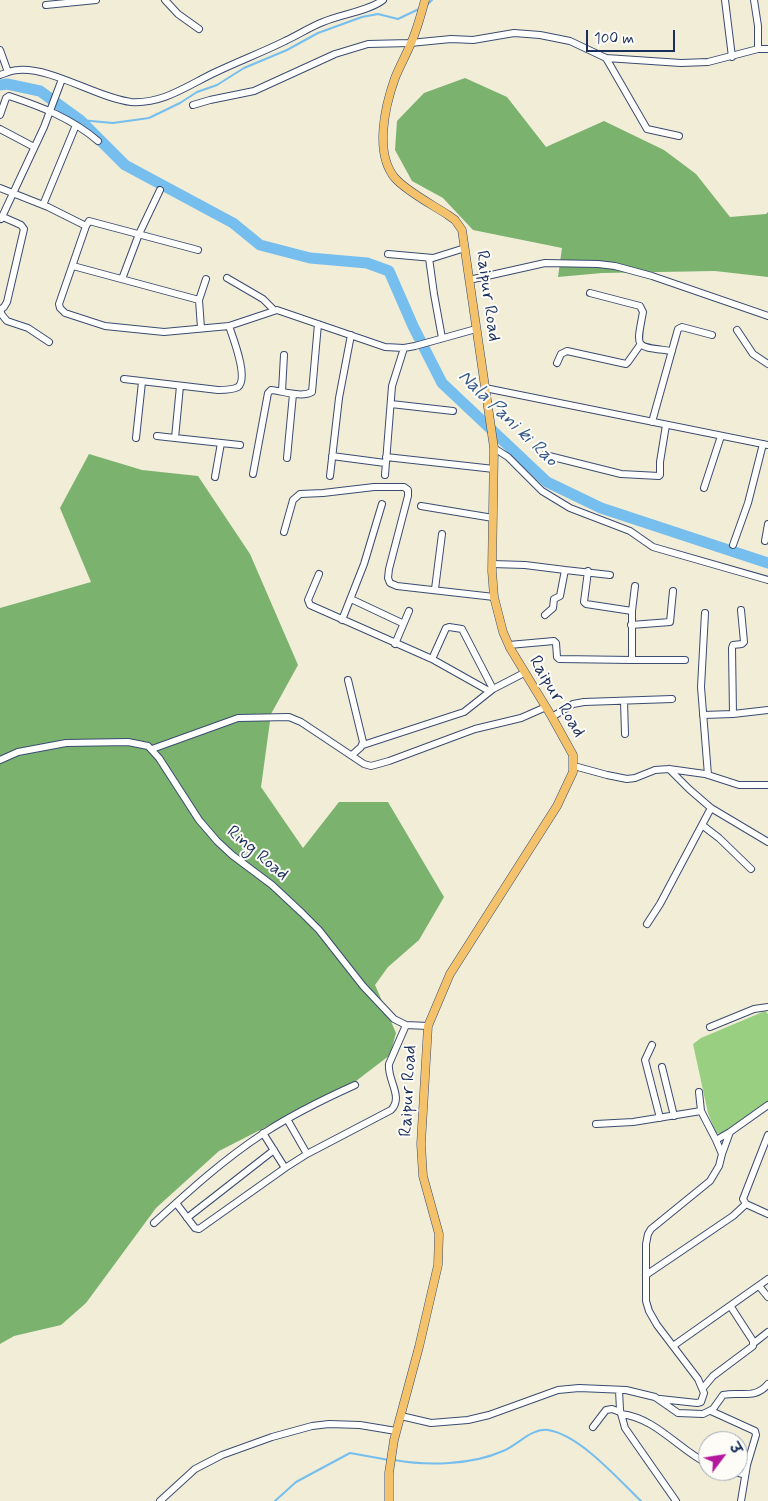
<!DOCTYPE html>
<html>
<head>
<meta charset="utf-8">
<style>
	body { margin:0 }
	#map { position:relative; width:768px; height:1501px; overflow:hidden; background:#f1edd7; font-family:Mynerve,"Playpen Sans Deva",sans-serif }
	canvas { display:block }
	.north { position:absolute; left:698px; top:1431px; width:50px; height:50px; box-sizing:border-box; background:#fdfcf7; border:1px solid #a3aaba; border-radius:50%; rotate:59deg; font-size:14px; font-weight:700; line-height:20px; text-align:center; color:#1b2f5e }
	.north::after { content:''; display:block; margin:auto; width:18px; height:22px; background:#b5179e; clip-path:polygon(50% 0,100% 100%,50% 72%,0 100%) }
	.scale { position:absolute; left:586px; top:30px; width:89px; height:22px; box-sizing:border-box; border:2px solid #1b2f5e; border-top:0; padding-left:6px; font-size:15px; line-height:18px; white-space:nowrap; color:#1b2f5e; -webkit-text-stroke:4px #fdfcf7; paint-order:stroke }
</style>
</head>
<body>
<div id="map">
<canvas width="768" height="1501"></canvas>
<div class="north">उ</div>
<div class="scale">100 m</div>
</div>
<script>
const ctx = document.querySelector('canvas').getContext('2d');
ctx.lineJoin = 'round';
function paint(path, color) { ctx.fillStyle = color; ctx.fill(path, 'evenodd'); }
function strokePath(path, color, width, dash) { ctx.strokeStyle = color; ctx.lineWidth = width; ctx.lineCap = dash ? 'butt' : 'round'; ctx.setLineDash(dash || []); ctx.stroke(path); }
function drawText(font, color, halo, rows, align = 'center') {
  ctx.font = font + ' Mynerve,sans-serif'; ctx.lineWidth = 4; ctx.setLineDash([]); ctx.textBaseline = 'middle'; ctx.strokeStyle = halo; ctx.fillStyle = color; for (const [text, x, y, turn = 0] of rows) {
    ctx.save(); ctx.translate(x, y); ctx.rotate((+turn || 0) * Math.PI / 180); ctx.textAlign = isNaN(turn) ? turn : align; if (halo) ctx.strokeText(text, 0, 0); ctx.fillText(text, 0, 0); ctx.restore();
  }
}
paint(new Path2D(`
	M765,1011L768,1014V1102L725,1132L716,1134L708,1113L693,1044L701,1038Z`), '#99cf80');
paint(new Path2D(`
	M465,78L507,97L546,147L604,121L664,150L696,174L730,217L766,214L768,212V277L715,271L602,273L558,277L562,248L473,230L443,198L412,181L395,150L397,121L424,93Z
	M89,454L142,470L198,476L250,554L298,665L271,714L261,787L303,848L339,802H388L444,897L419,940L388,967L375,985L396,1033L390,1055L356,1081L219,1151L156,1208L86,1303L61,1325L14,1336L0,1344V608L91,582L60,508Z`), '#7ab26e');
strokePath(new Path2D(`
	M427,5L432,0
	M80,120L113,123L149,118L180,103L197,92L217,85L244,68L287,50L318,33L362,17L378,14L398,19L421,8
	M394,1460C427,1466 472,1465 503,1451C518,1445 531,1428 548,1430C580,1435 618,1479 641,1501
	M275,1501L296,1482L350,1453L389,1460`), '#75beee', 2);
strokePath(new Path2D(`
	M0,85L7,84L40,91L80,120L125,165L233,223L260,245L310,258L367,263L389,271L413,326L442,383L547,482L601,508L768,563`), '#75beee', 11);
const minor = new Path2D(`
	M165,0L178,14L199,29
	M725,0L732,57
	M754,0L758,26V49
	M46,5L96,0
	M0,50L8,72
	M606,58L647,129L679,136
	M0,75C6,73 12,70 18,70C52,67 97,98 131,102C164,104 188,85 216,72C239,61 263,52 285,41C298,35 310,27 323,22C341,14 369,11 383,0
	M193,105L210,100L254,91L335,54L368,44L410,43L451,39L473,40L514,33L540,35L570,41L606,58L681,63L708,62L758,49H768
	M0,115L6,98L9,96C42,107 71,118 98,141
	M0,129L34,147
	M0,188L48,207L86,226
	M43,205L76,125
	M3,217L21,225L24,229L7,302L4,307L0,310L2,315L7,321L28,328L49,342
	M1,219L44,127L62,79
	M198,250L89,221L86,226L59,304L60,308L65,313L105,326L164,332L229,326L277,310L385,347L404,348L415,346L476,329
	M388,254L433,258L465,248
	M429,258L434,294L442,338
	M73,266L199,300
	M227,278L263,299L274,310
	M122,279L139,234L160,190
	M469,280L545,263L598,264L615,266L652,276L768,316
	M590,293L640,306L643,312C636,350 634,346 672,351
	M201,328L199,300L206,279
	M737,330L753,354L768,364
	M557,363L561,354L567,351L626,364L628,362L640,345
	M124,379L218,390C225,390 232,390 238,387C249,378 233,338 229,326
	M180,386L175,438L240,445
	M485,388L768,445
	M282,391L284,355
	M391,404L453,411
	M652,422L678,329L682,327L712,335
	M157,436L175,438
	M136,438L142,382
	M494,448L508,457L542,491L570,508L630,531L653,547L768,580
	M545,455L621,474L659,476L660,475V462L666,425
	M332,456L385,463
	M386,457L494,469
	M287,458L293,394
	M253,474L268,393L271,390C283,391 301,398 312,392L318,324
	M385,475L392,386L404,348
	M330,476L339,398L351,335
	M215,477L221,443
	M704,488L721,436
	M421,506L493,518
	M284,532L293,500L300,494L323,493L374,487H404L408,490V496L389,569L388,578L390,583L397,586L494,597
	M765,541L768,524
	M733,545L748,503L763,444
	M492,564L525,565L565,570L560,596L554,599L553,608L545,615
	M565,570L610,575
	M588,571L584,602L586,604L632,611L635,586
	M319,574L308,600L310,605L432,659L446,628L449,627L462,629L493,689
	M435,589L442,534
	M351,599L402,623
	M705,613L701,687L708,775
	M342,620L364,564L382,504
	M631,625L670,622L673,591
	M395,644L409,611
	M509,645L554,641L556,643L557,657L559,659L632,660V611
	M432,659L489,691
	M632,660H685
	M348,680L363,742L361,747L352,755
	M624,701L625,734
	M733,714L732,648L733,645L742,644L744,642L741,610
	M703,715L733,714L768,710
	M552,717L573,704L584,702L672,699
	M363,745L464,712L493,689L524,673
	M152,749L238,718L289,717L301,722L364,764L371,766L389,761L475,729L521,718L546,707
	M0,760L18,752L66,743L128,742L148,746L159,758L199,820L217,841L232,855L272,885L302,913L319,930L363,986L394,1019L406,1025L428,1026
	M574,766L607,775L627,779L635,778L655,770L669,769L705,774L739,785H768
	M669,769L689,789L711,808L768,842
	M702,825L719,838L751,869
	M647,924L660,904L711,808
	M710,1027L754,1009L768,1007
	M652,1045L645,1060L660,1118
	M662,1067L674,1116
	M699,1092L701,1111L716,1140
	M287,1119L307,1154
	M596,1124L633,1122L701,1111
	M263,1133L285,1168
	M768,1135L743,1199L746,1204L768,1214
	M722,1154L730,1132
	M176,1203L195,1228L199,1229L285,1168L307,1154L391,1110C404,1097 387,1080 389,1064L406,1025
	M187,1218L274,1150
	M154,1223C189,1191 224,1159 264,1133C293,1114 324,1099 355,1085
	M646,1275L733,1216L746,1204
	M759,1286L768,1297
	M754,1343L768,1332
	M673,1346L768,1279
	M703,1388L713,1376L753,1346V1341L731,1307
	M619,1390L620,1410L625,1428L676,1501
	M660,1399L697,1403L701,1402L704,1393L698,1379L657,1325L649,1311L646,1301V1244L648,1234L651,1229L710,1181L719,1166L722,1154L716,1140L730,1132L768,1105
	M711,1411L755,1431L756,1435L747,1465L741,1501
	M621,1414C656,1418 678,1449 708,1464
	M401,1416L431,1423L468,1420L489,1415L558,1390L579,1388L626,1390L655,1397L678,1413L703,1414L713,1409L723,1395C740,1391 755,1400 768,1384
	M593,1427L606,1410L612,1409L620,1412
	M732,1471L745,1475
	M160,1501L195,1469L222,1455L272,1437L312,1426L329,1424L360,1425L396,1431`);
const major = new Path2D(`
	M389,1501V1473L394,1440L419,1347L438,1265L439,1234L423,1176L421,1144L428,1026L450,974L557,806L573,772V755L552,717L510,648L503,632L494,597L492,571L494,448L462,230L455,220L448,215C433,205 406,191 395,178C374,153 385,106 395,78C401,63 410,48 415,33C419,22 422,11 425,0`);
strokePath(minor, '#3b4c70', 8);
strokePath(major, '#3b4c70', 9);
strokePath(minor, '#fff', 6);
strokePath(major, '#f3c26a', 8);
drawText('18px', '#1b2f5e', '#fdfcf7', [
	["Raipur Road",487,296,82],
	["Raipur Road",556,697,59],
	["Ring Road",257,854,40],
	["Raipur Road",409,1091,-87]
]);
drawText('italic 19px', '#365a89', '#fdfcf7', [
	["Nala Pani ki Rao",507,419,44]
]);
</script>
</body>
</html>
